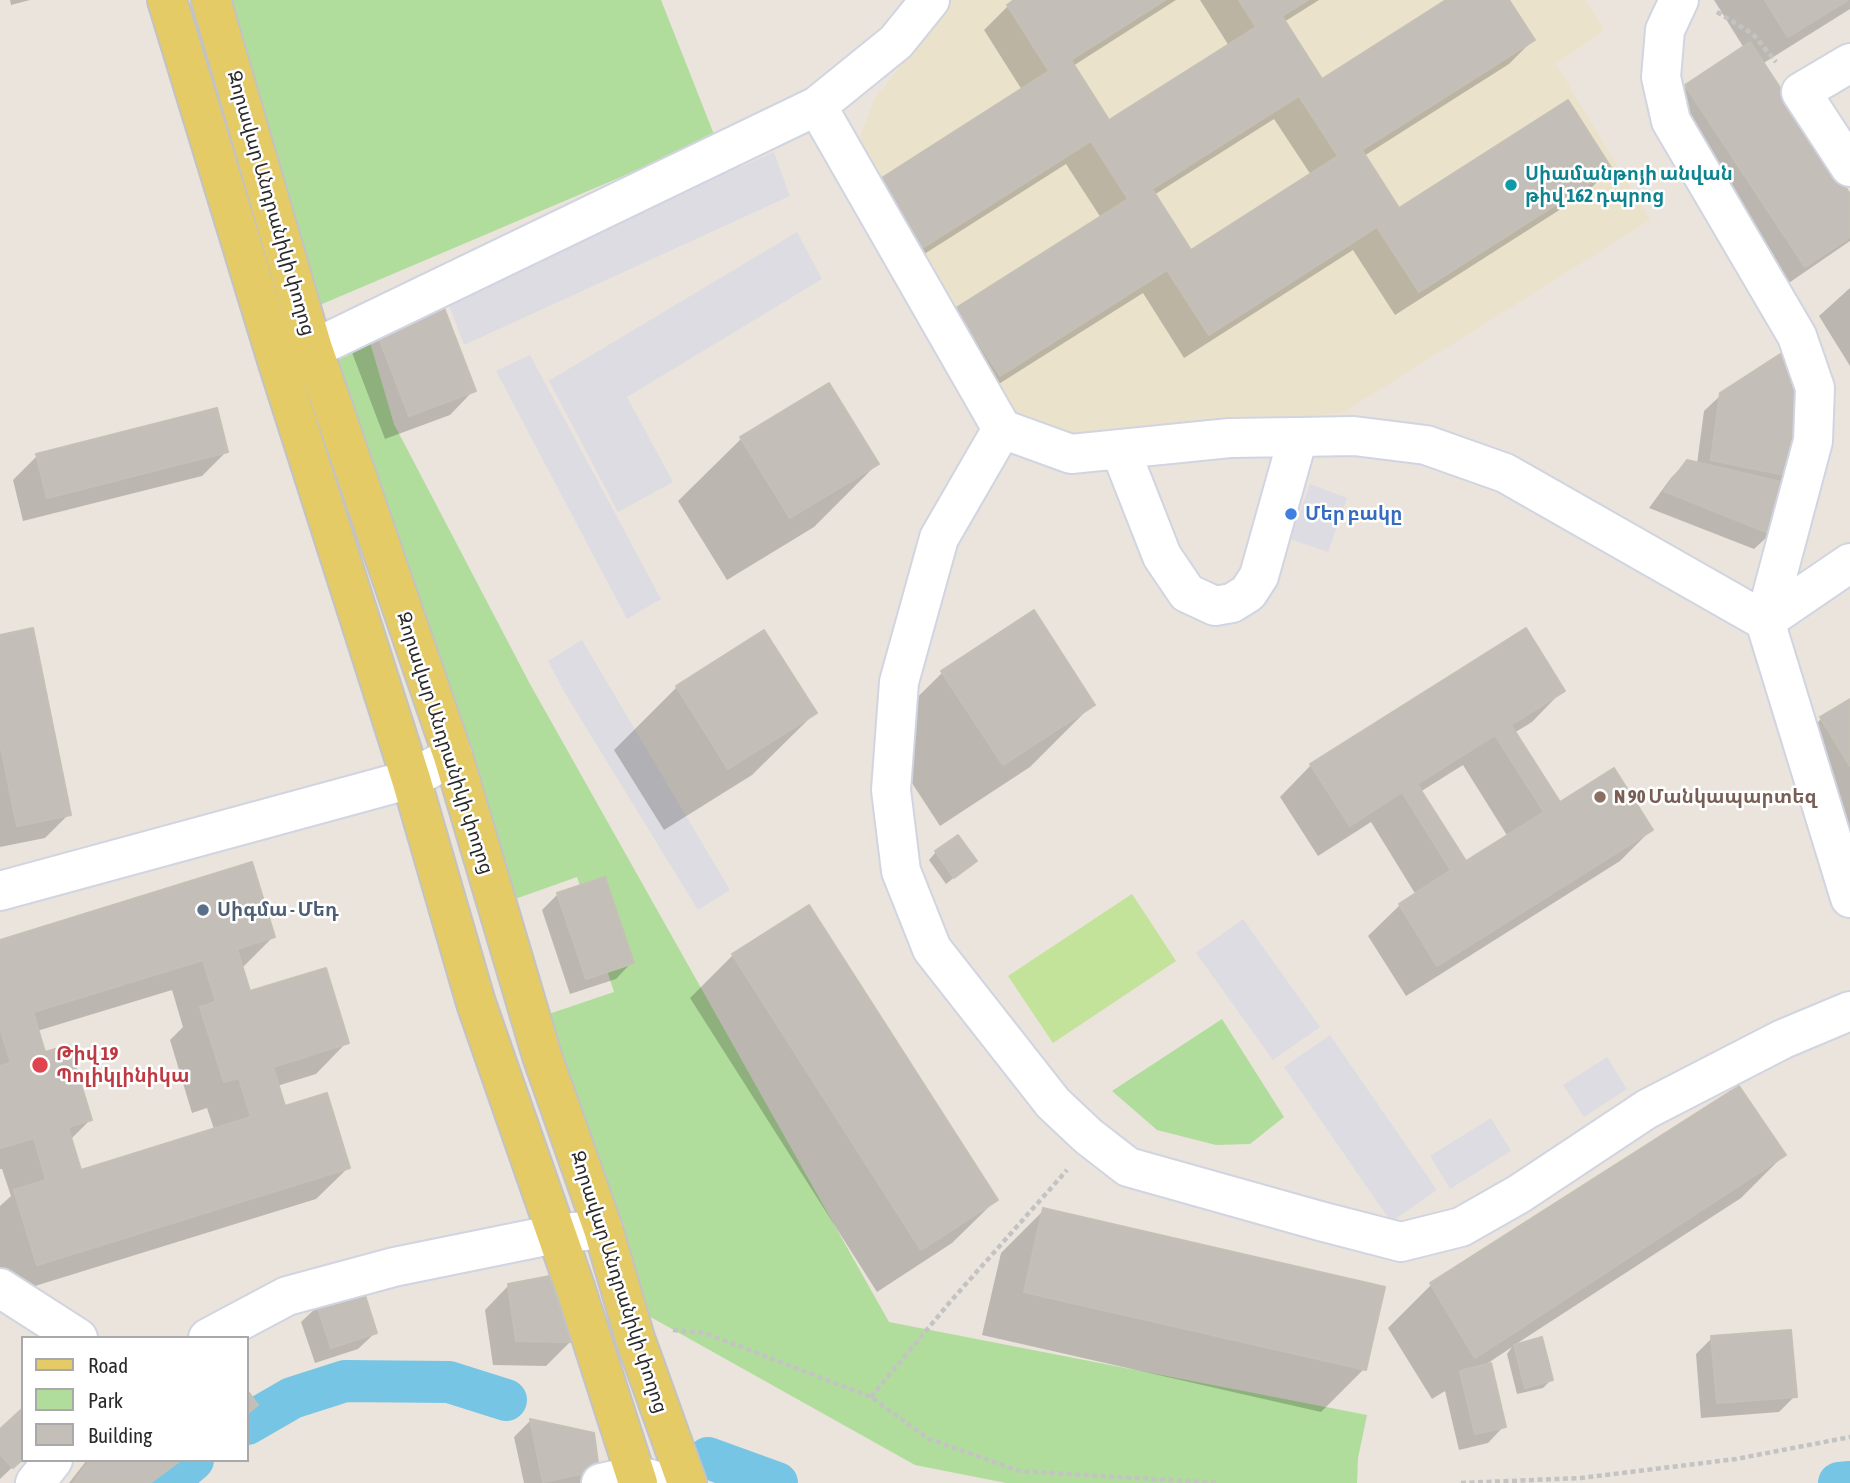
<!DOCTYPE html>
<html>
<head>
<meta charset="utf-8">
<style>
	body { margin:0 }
	#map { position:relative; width:1850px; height:1483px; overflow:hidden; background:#eae4dc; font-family:"Asap Condensed",sans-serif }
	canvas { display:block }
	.legend { position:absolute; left:21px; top:1336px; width:228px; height:126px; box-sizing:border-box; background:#fff; border:2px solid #a9a9a9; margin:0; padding:9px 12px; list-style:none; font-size:21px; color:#292929 }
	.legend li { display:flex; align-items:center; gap:14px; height:35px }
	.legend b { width:35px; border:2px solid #a9a9a9 }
</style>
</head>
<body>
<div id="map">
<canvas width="1850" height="1483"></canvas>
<ul class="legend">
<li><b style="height:9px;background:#e5cb66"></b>Road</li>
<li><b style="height:19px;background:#b1dd9c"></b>Park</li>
<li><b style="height:19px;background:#c3beb7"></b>Building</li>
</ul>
</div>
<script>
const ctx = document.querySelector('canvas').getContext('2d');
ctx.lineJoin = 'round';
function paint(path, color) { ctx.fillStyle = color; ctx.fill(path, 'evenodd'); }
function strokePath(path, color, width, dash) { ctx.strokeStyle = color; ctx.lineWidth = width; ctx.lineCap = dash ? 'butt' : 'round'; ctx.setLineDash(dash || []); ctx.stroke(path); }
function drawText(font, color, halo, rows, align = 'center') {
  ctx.font = font + ' "Asap Condensed","Noto Sans Armenian",sans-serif'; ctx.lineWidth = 5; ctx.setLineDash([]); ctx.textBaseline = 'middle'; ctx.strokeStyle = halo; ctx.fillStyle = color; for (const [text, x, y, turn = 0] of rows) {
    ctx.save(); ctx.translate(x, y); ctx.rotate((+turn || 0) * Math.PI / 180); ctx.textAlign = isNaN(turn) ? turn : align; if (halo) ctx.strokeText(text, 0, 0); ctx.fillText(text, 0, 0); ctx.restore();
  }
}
paint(new Path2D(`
	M774,152L790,196L464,345L446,297Z
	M797,232L822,279L627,397L673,482L618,512L548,379L550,380Z
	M530,355L661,599L627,619L496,371Z
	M1310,484L1347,498L1328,552L1290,539Z
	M582,640L730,890L698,910L566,695L548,661Z
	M1243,919L1320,1027L1273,1060L1196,953Z
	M1330,1035L1437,1190L1391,1222L1284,1067Z
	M1607,1057L1627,1089L1584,1117L1563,1085Z
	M1491,1118L1511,1151L1450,1189L1430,1156Z`), '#dedce3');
paint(new Path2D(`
	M951,0H1586L1604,30L1556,64L1650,220L1344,412L1073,444L1022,430L858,165L860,137L874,100Z`), '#ebe2cc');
paint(new Path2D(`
	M219,0H661L715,137L301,313Z
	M369,339L394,424L530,684L889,1322L1367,1415L1358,1458L1357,1483H1006L915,1465L638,1310L525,1022L614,992L577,877L487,909L311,362Z
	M1222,1019L1284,1117L1250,1144L1216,1145L1157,1130L1112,1091Z`), '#b1dd9c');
paint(new Path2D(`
	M1132,894L1176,961L1053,1043L1008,976Z`), '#c2e399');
paint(new Path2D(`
	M10,0H30L11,5Z
	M1018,0H1176L1073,66L1109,122L1229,46L1200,0H1319L1284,22L1322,81L1449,0H1507L1533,40L1509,64L1364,156L1399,210L1610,169L1586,193L1395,315L1353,250L1184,358L1143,293L975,399L933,333L957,309L1101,218L1066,164L896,272L1022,90L984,30L1008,6ZM1274,119L1311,175L1190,252L1154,195Z
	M1714,0H1850V9L1762,64L1850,197V241L1780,289L1662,110L1687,86L1744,48Z
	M1850,288V366L1819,316Z
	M440,302L474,390L450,415L385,439L351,350Z
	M828,385L877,464L814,527L727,580L678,501L741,439Z
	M1721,395L1803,409L1780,525L1754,549L1649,508L1671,478L1687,461L1697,464L1704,411Z
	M226,452L202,476L23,521L13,480L37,456Z
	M764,632L815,713L752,775L664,830L614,750L677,687Z
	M0,637L69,814L45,838L0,847Z
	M943,672L1093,704L1030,767L940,826L880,734Z
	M1563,690L1532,722L1514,733L1559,805L1651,830L1620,861L1406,996L1368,936L1400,905L1416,895L1371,822L1318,856L1280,797L1311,765ZM1463,765L1508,837L1465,863L1420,792Z
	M1850,701V829L1797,743L1821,719Z
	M936,852L975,861L946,884L929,860Z
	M558,894L632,962L616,979L570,994L542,910Z
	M273,937L241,969L249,993L347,1042L316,1074L277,1086L284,1109L348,1168L316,1199L6,1295L0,1277V1206L11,1196L2,1169H0V942ZM172,990L183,1027L170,1040L192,1113L207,1108L214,1129L80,1172L70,1140L90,1120L44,1055L37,1031Z
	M733,955L996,1200L952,1243L877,1292L690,998Z
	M1784,1155L1741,1198L1513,1346L1540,1340L1551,1380L1543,1388L1517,1394L1507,1354L1512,1347L1482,1367L1504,1426L1488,1443L1459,1450L1445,1391L1432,1399L1388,1328L1431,1285Z
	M1044,1210L1364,1369L1321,1412L982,1335L1001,1253Z
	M509,1285L570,1342L546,1366L493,1365L485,1310Z
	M318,1306L375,1333L358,1349L315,1363L301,1322Z
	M1712,1338L1795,1396L1779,1412L1701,1418L1696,1354Z
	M530,1421L592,1434L597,1470L584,1483H524L514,1437Z
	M0,1432L23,1457L0,1479Z
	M87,1460H188L156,1483H69Z`), '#0003');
strokePath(new Path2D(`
	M247,1424L292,1398L345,1381L449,1382L506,1400
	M708,1458L777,1483
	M166,1483L193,1460
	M1839,1483L1850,1482`), '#76c5e5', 42);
const building = new Path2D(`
	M1014,0H1165L1071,60L1109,120L1256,27L1239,0H1308L1282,16L1322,79L1446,0H1509L1535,40L1362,150L1399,208L1568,100L1612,169L1419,292L1377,227L1209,335L1167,270L1000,376L956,308L1128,199L1091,141L921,249L877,181L1049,71L1007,5ZM1299,96L1338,156L1191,250L1152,189Z
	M1765,0H1848L1788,37Z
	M1750,42L1850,194V237L1805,267L1685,85Z
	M441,300L476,391L409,416L374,325Z
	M1785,351L1805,409L1794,477L1711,460L1720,393Z
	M829,383L879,464L790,518L740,437Z
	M217,408L228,452L47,498L36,454Z
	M1687,460L1789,484L1771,534L1664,491Z
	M1034,610L1095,705L1003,765L941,671Z
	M33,628L71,815L17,826L0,743V635Z
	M1526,628L1565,691L1511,725L1560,802L1614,768L1653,830L1437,966L1399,904L1451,870L1402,792L1350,826L1310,764ZM1495,735L1544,812L1466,861L1417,784Z
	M764,630L817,713L728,769L676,686Z
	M1850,699V766L1820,717Z
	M958,835L977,861L954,878L935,851Z
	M252,862L275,937L237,949L250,991L326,968L349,1043L273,1067L285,1106L327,1093L350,1168L37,1265L14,1190L46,1180L34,1138L0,1148V1066L11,1063L0,1028V940ZM203,960L216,1002L200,1007L224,1082L239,1078L251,1117L81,1170L68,1127L92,1120L69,1045L45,1052L33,1012Z
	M605,877L634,963L586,979L557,893Z
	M809,905L998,1200L921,1250L732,954Z
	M1739,1086L1786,1155L1475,1358L1430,1283Z
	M1043,1208L1385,1287L1366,1370L1024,1292Z
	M560,1274L572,1342L516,1341L508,1284Z
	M363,1289L377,1333L331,1348L317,1305Z
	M1791,1330L1797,1397L1717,1403L1711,1336Z
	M1542,1337L1553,1380L1525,1388L1514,1345Z
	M1491,1363L1506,1427L1475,1434L1460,1371Z
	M247,1390L258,1405L247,1414Z
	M23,1408V1459L13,1468L0,1454V1429Z
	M530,1419L594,1433L599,1470L543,1482Z
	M90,1460H181L150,1483H73Z`);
paint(building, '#c3beb7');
strokePath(building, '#c5c0b6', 2);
const minor = new Path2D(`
	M1679,0L1665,30L1661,77L1671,121L1797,336L1815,388L1813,441L1765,621
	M1850,63L1801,92L1850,167
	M817,106L1002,429L1071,454L1230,438L1298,437L1354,436L1426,445L1505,473L1765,621L1850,898
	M313,349L817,106L896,42L930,0
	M1002,429L939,538L899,682L891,790L901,871L932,949L1053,1103L1088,1136L1128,1167L1320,1221L1401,1242L1461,1227L1519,1194L1647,1109L1783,1039L1850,1011
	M1120,449L1162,556L1187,593L1215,606L1232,603L1248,593L1259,576L1298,437
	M1765,621L1850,563
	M0,891L411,779L453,756
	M0,1288L78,1338
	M208,1338L287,1296L394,1267L556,1234L603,1229
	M35,1483L53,1460
	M601,1483L636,1475L664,1483`);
const major = new Path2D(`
	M167,0L277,360L411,779L476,1003L575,1287L638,1483
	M211,0L313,349L453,756L542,1056L603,1229L635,1338L687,1483`);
strokePath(minor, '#d1d4e1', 42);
strokePath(major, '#c3c3c3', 42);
strokePath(new Path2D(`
	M1717,12L1753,34L1776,62
	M673,1330L705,1333L871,1397L929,1439L1019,1471L1218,1483
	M871,1397L950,1302L1067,1170
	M1461,1483L1581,1478L1736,1459L1850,1437`), '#c3c3c3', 4.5, [5, 3.5]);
strokePath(minor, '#fff', 38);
strokePath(major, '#e5cb66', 38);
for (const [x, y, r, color] of [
	[1511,185,7,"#0f9aa8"],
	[1291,514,7,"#3f7fe0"],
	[1600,797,7,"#8d6e63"],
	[203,910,7,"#5c6f8a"],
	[40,1065,9,"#e0444e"]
]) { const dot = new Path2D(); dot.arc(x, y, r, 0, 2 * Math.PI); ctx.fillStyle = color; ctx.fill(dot); strokePath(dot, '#fff', 2.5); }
drawText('bold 19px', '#0d838f', '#fff', [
	["Սիամանթոյի անվան",1525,174],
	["թիվ 162 դպրոց",1525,196]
], 'left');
drawText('19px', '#292929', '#fff', [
	["Զորավար Անդրանիկի փողոց",271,203,74],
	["Զորավար Անդրանիկի փողոց",445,743,72],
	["Զորավար Անդրանիկի փողոց",619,1282,72]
]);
drawText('bold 19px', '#366cbe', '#fff', [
	["Մեր բակը",1305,514]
], 'left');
drawText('bold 19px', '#785e54', '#fff', [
	["N 90 Մանկապարտեզ",1614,797]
], 'left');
drawText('bold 19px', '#4e5e75', '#fff', [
	["Սիգմա - Մեդ",217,910]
], 'left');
drawText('bold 19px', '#be3a42', '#fff', [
	["Թիվ 19",56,1054],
	["Պոլիկլինիկա",56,1076]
], 'left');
</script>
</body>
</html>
